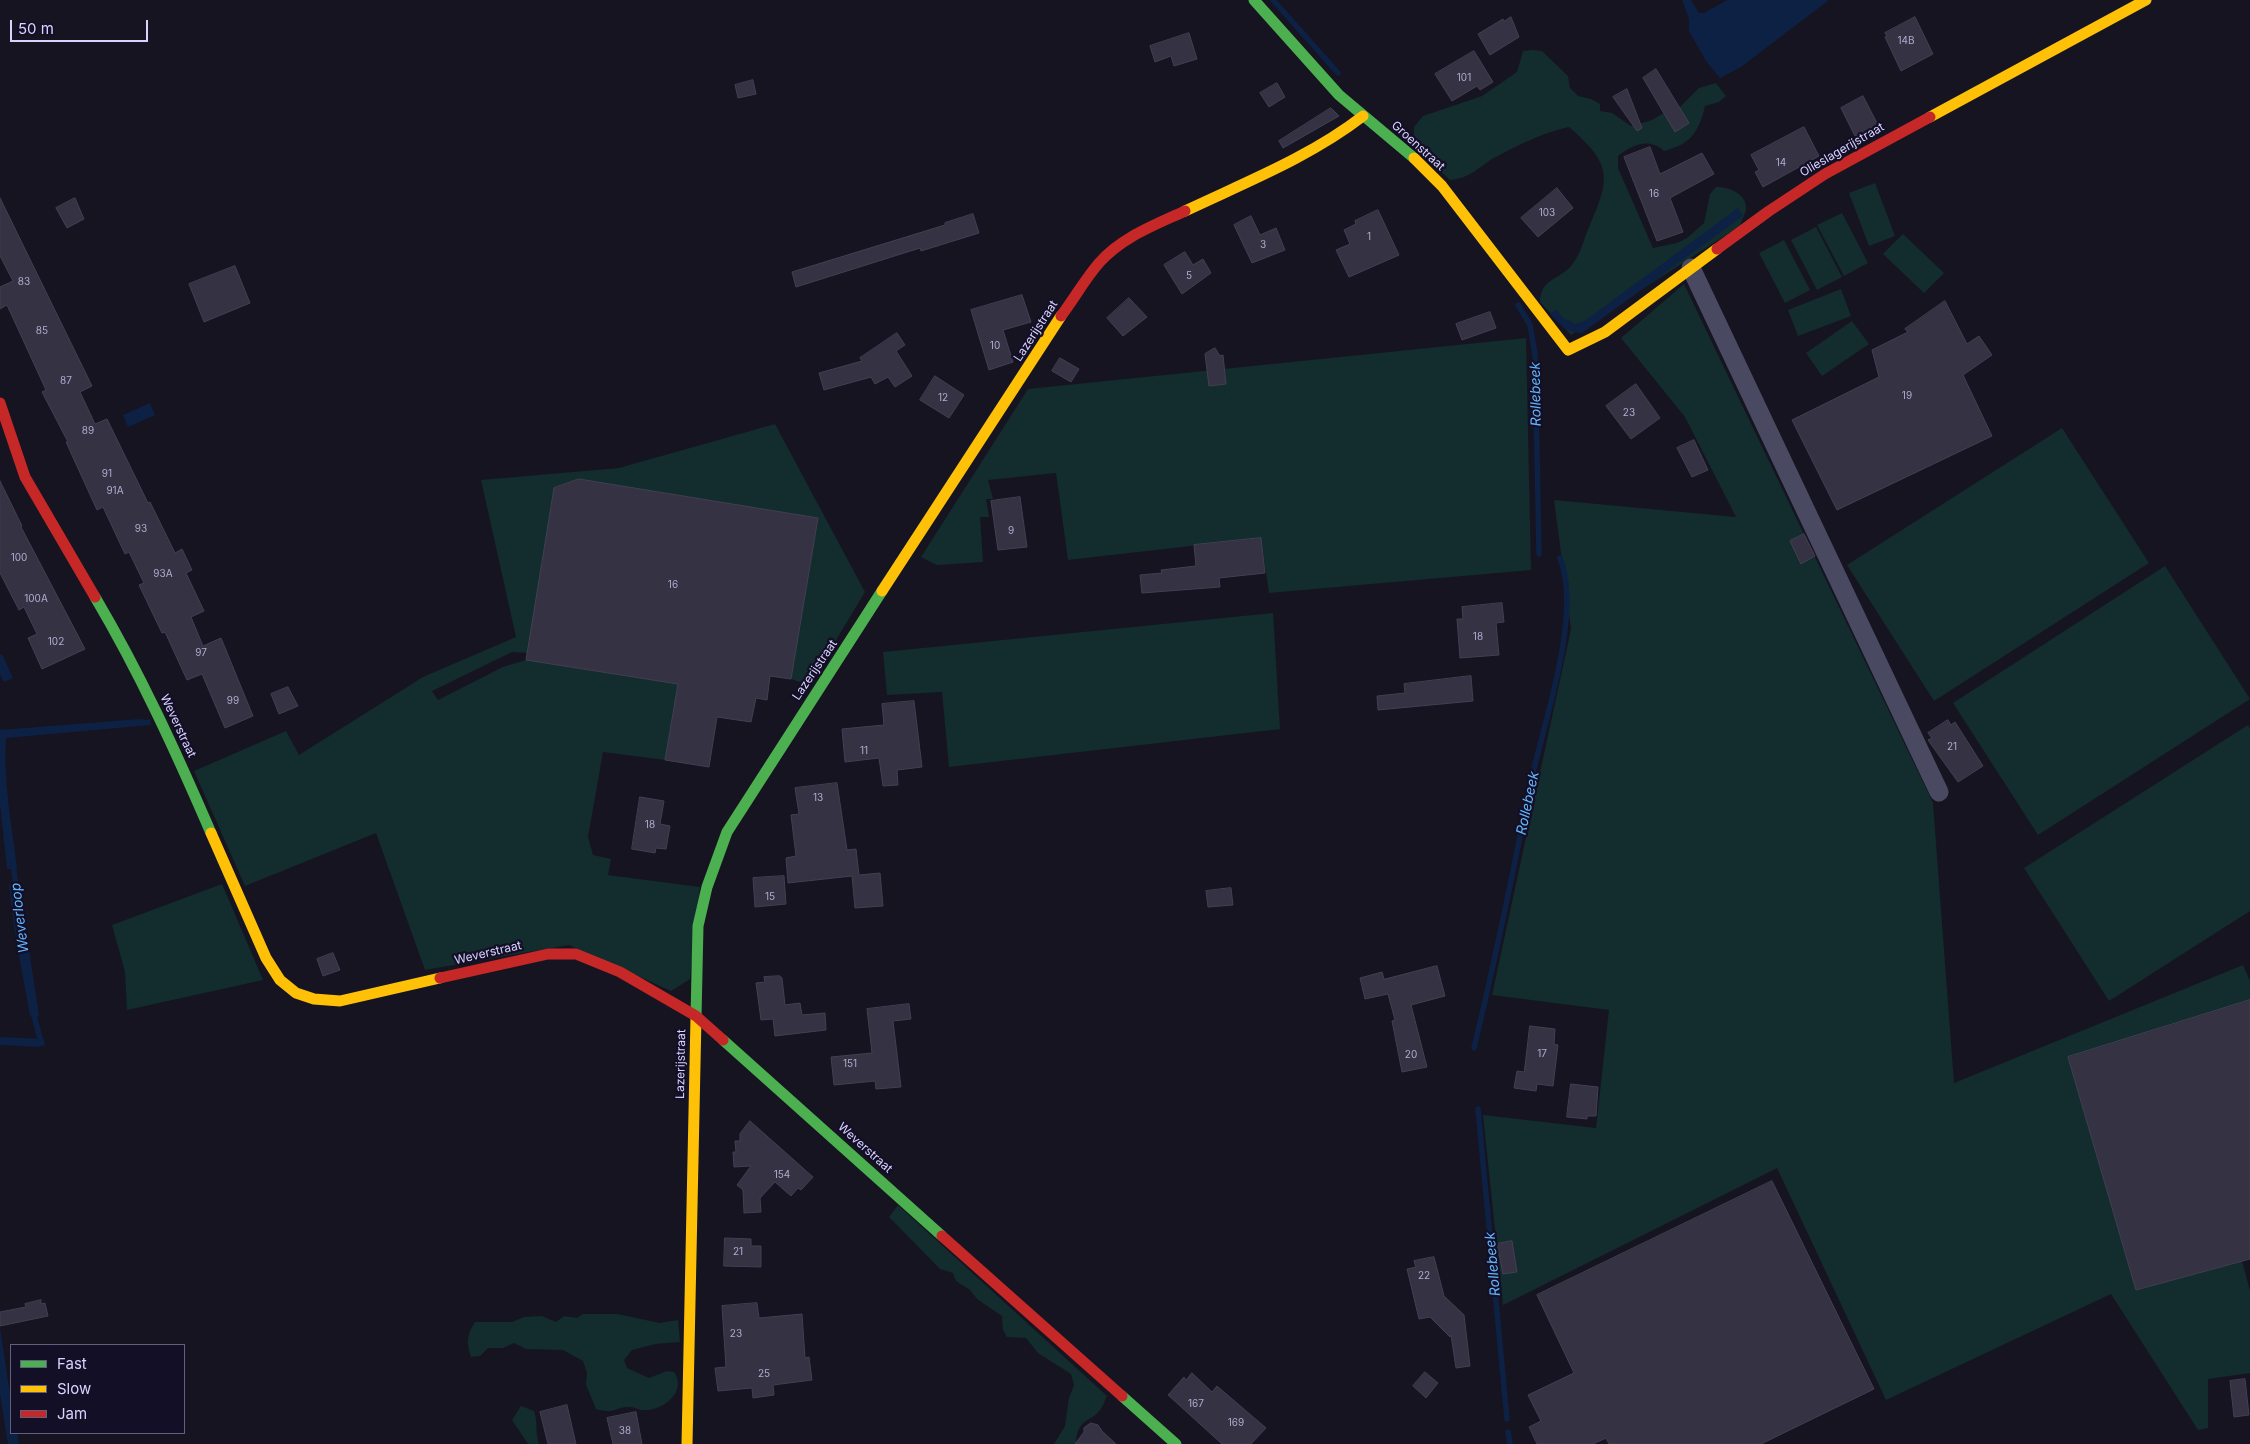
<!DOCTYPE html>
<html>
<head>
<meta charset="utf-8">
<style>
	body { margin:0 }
	#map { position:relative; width:2250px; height:1444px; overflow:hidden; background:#161421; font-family:Inter,sans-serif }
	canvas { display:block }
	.legend { position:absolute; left:10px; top:1344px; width:175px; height:90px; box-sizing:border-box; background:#130f26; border:1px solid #625e7d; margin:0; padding:6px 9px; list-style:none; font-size:15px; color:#d9d4ff }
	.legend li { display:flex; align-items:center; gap:10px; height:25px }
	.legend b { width:25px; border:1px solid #625e7d }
	.scale { position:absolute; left:10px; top:20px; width:138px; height:22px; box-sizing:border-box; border:2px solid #d9d4ff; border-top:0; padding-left:6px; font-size:15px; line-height:18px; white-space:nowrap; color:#d9d4ff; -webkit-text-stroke:4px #130f26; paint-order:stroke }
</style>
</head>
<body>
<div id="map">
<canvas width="2250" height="1444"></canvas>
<ul class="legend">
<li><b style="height:6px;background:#4caf50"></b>Fast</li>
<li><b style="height:6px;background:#ffc107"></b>Slow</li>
<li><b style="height:6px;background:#c62828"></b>Jam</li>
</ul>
<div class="scale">50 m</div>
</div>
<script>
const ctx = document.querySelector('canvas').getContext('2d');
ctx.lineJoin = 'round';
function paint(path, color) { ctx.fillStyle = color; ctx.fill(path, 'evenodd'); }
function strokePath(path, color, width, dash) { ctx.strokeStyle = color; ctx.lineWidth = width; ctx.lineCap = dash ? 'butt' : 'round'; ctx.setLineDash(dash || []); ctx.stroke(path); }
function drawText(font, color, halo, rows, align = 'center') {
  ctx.font = font + ' Inter,sans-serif'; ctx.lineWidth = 4.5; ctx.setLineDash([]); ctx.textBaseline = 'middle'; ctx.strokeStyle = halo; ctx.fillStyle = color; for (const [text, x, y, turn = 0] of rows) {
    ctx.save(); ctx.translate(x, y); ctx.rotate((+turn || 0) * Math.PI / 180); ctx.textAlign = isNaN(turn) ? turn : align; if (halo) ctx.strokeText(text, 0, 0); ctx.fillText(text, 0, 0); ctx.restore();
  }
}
paint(new Path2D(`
	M1531,50L1542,51L1568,76L1570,88L1578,96L1591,99L1600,104V111L1612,113L1631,126L1652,120L1669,110L1680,107L1699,88L1716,83L1726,96L1719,102L1705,106C1699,132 1691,144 1664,151C1649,137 1632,145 1618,156V168L1653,248L1677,243L1687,238L1704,223L1710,194L1716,187C1729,187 1748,194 1746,210C1745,215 1741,221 1740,226L1571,335L1540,302C1540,279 1559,280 1571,266C1581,254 1583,241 1589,227C1611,178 1612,164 1569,127C1542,133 1518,145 1494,158C1477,168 1471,178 1450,180L1424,156L1414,137V127L1423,116L1482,96L1517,72L1523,51Z
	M1875,183L1895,236L1869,246L1849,193Z
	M1842,213L1868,263L1844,276L1817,225Z
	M1816,227L1842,277L1817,290L1791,240Z
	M1903,234L1944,273L1924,293L1883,254Z
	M1784,240L1810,290L1785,303L1759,253Z
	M1684,284L1933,803L1954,1083L2243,965L2250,981V1000L2068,1057L2136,1290L2242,1261L2250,1291V1373L2208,1379V1428L2198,1430L2111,1294L1886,1400L1777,1168L1503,1305L1483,1115L1596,1128L1609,1010L1492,995L1571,629L1554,500L1736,517L1685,417L1621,338Z
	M1841,289L1851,316L1798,336L1788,310Z
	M1852,321L1869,344L1822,376L1806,353Z
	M1526,338L1531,570L1269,593L1261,538L1068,560L1056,473L988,480L993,499H986L989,517H980L983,562L937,565L921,557L1028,389Z
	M775,424L865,592L809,685L791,679L818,518L579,479L554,488L528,653L512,652L432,691L438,700L503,667L526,660L678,684L665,760L603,752L588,837L593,855L611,859L608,875L700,887L690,979L671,991L569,945L425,970L376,833L245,886L194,771L286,731L299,755L423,677L516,637L481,480L619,468Z
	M2062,428L2149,563L1934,701L1847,565Z
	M2165,566L2250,699L2038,835L1953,703Z
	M1273,613L1280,729L949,767L942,692L887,695L883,652Z
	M2248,725L2250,729V911L2109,1001L2024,868Z
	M222,884L263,980L127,1010L125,972L112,925Z
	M898,1205L1107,1396C1105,1399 1104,1404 1102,1407C1092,1424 1077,1416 1076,1444H1054L1065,1426L1069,1398L1074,1385L1071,1374L1038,1353L1026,1338L1007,1337L1003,1330L1002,1316L977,1299L970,1290L956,1281L953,1273L940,1269L889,1217Z
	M583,1314H617L660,1323L678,1320L680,1342L655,1344L632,1350L624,1360L627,1368L649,1378L667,1371L674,1372C688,1392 662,1412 642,1410C638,1410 634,1407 630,1407C616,1406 616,1415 596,1409L586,1385L587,1373L583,1361L563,1350L526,1349L514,1343L503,1348H488L480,1356L471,1357C466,1343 467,1334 475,1322H512L524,1317L542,1316L556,1322L564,1316L577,1318Z
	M521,1406L534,1411C538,1422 535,1433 539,1444H528L512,1420Z`), '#132c2d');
paint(new Path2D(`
	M1682,0H1691L1699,13H1704L1727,0H1829L1741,67L1720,78L1706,61L1689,31V19Z
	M1738,208L1743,216L1582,333C1567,333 1560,325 1550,314L1556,309L1563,318L1576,324L1586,320Z
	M150,403L155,415L128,427L123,415Z
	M2,654L13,678L4,682L0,674V655Z
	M140,719L146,720L150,719L151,725L6,738C3,782 12,826 17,869H7L0,804V730Z
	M19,882L39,1016L34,1021L30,1015C22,971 13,928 9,884Z
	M0,1037L44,1039L45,1045L38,1047L0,1045Z
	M0,1327L11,1401V1433H17L19,1444H8L0,1394Z`), '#0d2144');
strokePath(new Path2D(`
	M1273,0L1338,73
	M1518,305L1530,325L1535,354L1539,554
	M13,861L16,889
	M34,1015L41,1043H37
	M1474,1048C1496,958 1514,867 1532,777C1545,719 1582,613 1560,558
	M1478,1109L1507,1419
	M1508,1432L1510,1444`), '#0d2144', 5.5);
const building = new Path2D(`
	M1511,17L1519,37L1490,55L1478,34L1503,19L1504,21Z
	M1915,17L1933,54L1901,71L1885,37L1887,36L1885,33Z
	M1189,33L1197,59L1174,66L1171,56L1155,62L1150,46Z
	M1474,51L1493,82L1480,90L1477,86L1452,101L1435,74Z
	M1656,69L1689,123L1675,132L1643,78Z
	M753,80L756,94L738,98L735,85Z
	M1277,83L1285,97L1269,107L1260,93Z
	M1627,89L1642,128L1637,131L1613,97Z
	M1863,96L1878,125L1855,136L1841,108Z
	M1331,108L1339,116L1283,148L1279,141Z
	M1804,127L1819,156L1763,187L1755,172L1759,170L1751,155Z
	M1650,147L1660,174L1702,153L1714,174L1670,198L1683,232L1657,241L1624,157Z
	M1557,188L1573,208L1538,237L1521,218Z
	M0,198L92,386L80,392L95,424L107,419L148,503L150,502L175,553L182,549L192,570L186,573L204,611L191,617L203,646L221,638L253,716L225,728L202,674L187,680L165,632L162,633L139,585L144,583L129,552L125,554L103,507L97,510L66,442H68L42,392L46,390L7,305L0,309V287L13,281L0,256Z
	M75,198L84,219L67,228L56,208Z
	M1378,210L1399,255L1349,277L1336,250L1350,244L1344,230L1356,224L1355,221Z
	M973,214L979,233L921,251L920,248L796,287L792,272L945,225V223Z
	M1251,216L1260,235L1276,228L1285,250L1252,263L1234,225Z
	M1185,252L1193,265L1203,259L1211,273L1182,294L1164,265Z
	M235,266L250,303L204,322L189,284Z
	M1022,295L1031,322L1003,330L1013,362L989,370L971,310Z
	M1129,298L1147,317L1123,336L1107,318Z
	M1945,301L1967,344L1979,336L1992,355L1963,375L1992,436L1837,510L1792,420L1879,377L1872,350L1908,332L1905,329Z
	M1490,312L1496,328L1462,340L1456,324Z
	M897,333L905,345L896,351L912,376L895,387L888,377L875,384L871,377L824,390L819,373L862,361L860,358Z
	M1215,348L1220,356L1223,355L1226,384L1209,386L1205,354Z
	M1060,358L1079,369L1071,382L1052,371Z
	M935,376L964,395L949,418L920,400Z
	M1636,384L1660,418L1631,439L1606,406Z
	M1694,440L1708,470L1692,477L1677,448Z
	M579,479L818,518L791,679L770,676L767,700L756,698L751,722L717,717L709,767L665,760L678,684L526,660L554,488Z
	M0,481L22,526L21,527L85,649L42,669L28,638L37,634L24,607L19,610L0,573Z
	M1020,497L1027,547L998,550L991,501Z
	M1804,534L1815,556L1801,564L1790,541Z
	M1261,538L1265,573L1219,578L1220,587L1142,593L1140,575L1162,573L1161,570L1196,566L1194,545Z
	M1502,603L1504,622L1496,623L1499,655L1460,658L1457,619H1463L1462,607Z
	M1471,676L1473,701L1378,710L1377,696L1405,693L1404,684Z
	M288,687L298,706L279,714L271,694Z
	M914,701L922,767L897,770L898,785L883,786L879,758L845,762L842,729L884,725L882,704Z
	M1948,720L1951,725L1955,722L1983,766L1958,782L1928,740L1932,738L1928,733Z
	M837,783L847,850L856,849L859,875L880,873L883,906L855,908L852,876L788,883L786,858L796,856L791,815L799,814L795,788Z
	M640,797L664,801L660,824L670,826L666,849L656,848L655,853L632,849Z
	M784,876L786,904L755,907L753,878Z
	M1231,888L1233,905L1208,907L1206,891Z
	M333,953L340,970L323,976L317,959Z
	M1437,966L1445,996L1411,1005L1427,1067L1402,1072L1392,1021L1395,1020L1388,994L1365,999L1360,978L1382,972L1384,979Z
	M780,976L782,978L785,1005L800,1003L802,1015L825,1013L826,1030L775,1036L773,1019L761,1020L756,983L765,982L764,977Z
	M2250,1000V1259L2136,1290L2068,1057Z
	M909,1004L911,1019L893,1021L901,1087L876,1089L875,1081L834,1085L831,1057L872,1053L867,1009Z
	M1530,1026L1555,1029L1554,1044L1558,1045L1553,1086L1537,1084L1536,1091L1514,1088L1517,1071L1524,1072Z
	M1571,1084L1598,1087L1596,1116H1587V1119L1567,1117Z
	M750,1121L813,1177L801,1190L798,1188L791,1196L775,1182L760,1198L761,1212L744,1213L743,1190L737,1185L751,1166L734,1167L733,1152H736L735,1141H740V1134Z
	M1772,1181L1874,1389L1761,1444H1609L1606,1438L1593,1444H1537L1529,1427L1541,1421L1528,1395L1574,1373L1537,1295Z
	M725,1238L751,1239V1246H761V1267L724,1266Z
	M1512,1241L1517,1272L1503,1274L1497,1244Z
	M1434,1257L1444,1296L1464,1315L1470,1366L1456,1368L1451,1335L1450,1337L1430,1317L1419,1319L1407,1269L1416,1267L1414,1261Z
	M41,1300V1304L45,1303L48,1316L0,1326V1312L26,1307L25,1304Z
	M757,1303L759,1318L802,1314L805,1358L809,1357L812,1380L773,1385L774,1395L753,1398L752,1388L718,1391L715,1368L726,1367L722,1306Z
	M1425,1372L1438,1383L1426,1398L1413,1386Z
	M1192,1373L1212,1392L1217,1386L1266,1428L1251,1444H1222L1168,1395L1184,1377L1186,1380Z
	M2245,1379L2249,1415L2234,1417L2230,1381Z
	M567,1405L576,1444H548L540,1412Z
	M636,1412L642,1444H613L607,1418Z
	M1091,1423L1098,1425L1102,1431L1116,1444H1075L1084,1432V1428Z`);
paint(building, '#343243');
strokePath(building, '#433f54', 1);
strokePath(new Path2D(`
	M1691,268L1939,792`), '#4a4962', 19);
strokePath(new Path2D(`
	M1254,0L1339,95L1414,158
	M95,597C140,673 176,752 211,833
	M696,1017L698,926L707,887L727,832L882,591
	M723,1040L942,1236
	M1122,1396L1176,1444`), '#4caf50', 11);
strokePath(new Path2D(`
	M1930,117L2146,0
	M1414,158L1442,186L1568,350L1605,332L1717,249
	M1185,211C1246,182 1310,157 1363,116
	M882,591L1061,316
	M211,833L266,958L280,980L296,993L314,999L340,1001L440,978
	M687,1444L696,1017`), '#ffc107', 11);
strokePath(new Path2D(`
	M1717,249L1769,211L1825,174L1930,117
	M1061,316C1074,299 1085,279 1099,263C1122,237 1155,225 1185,211
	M0,403L25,477L95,597
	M440,978L548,954H576L620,972L696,1016L723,1040
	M942,1236L1122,1396`), '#c62828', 11);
drawText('10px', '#b0acd0', null, [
	["14B",1906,41],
	["101",1464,78],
	["14",1781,163],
	["16",1654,194],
	["103",1547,213],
	["1",1369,237],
	["3",1263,245],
	["5",1189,276],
	["83",24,282],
	["85",42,331],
	["10",995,346],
	["87",66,381],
	["19",1907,396],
	["12",943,398],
	["23",1629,413],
	["89",88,431],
	["91",107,474],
	["91A",115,491],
	["93",141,529],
	["9",1011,531],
	["100",19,558],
	["93A",163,574],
	["16",673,585],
	["100A",36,599],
	["18",1478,637],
	["102",56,642],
	["97",201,653],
	["99",233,701],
	["21",1952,747],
	["11",864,751],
	["13",818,798],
	["18",650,825],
	["15",770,897],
	["17",1542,1054],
	["20",1411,1055],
	["151",850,1064],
	["154",782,1175],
	["21",738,1252],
	["22",1424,1276],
	["23",736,1334],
	["25",764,1374],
	["167",1196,1404],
	["169",1236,1423],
	["38",625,1431]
]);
drawText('12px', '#d9d4ff', '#130f26', [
	["Groenstraat",1418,146,42],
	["Olieslagerijstraat",1842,150,-30],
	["Lazerijstraat",1036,331,-57],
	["Lazerijstraat",815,670,-56],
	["Weverstraat",178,726,65],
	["Weverstraat",488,953,-13],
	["Lazerijstraat",681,1064,-89],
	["Weverstraat",865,1148,42]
]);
drawText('italic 14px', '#62b6ff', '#130f26', [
	["Rollebeek",1536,394,-91],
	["Rollebeek",1528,803,-78],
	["Weverloop",20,918,-97],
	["Rollebeek",1493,1264,-95]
]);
</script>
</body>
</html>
